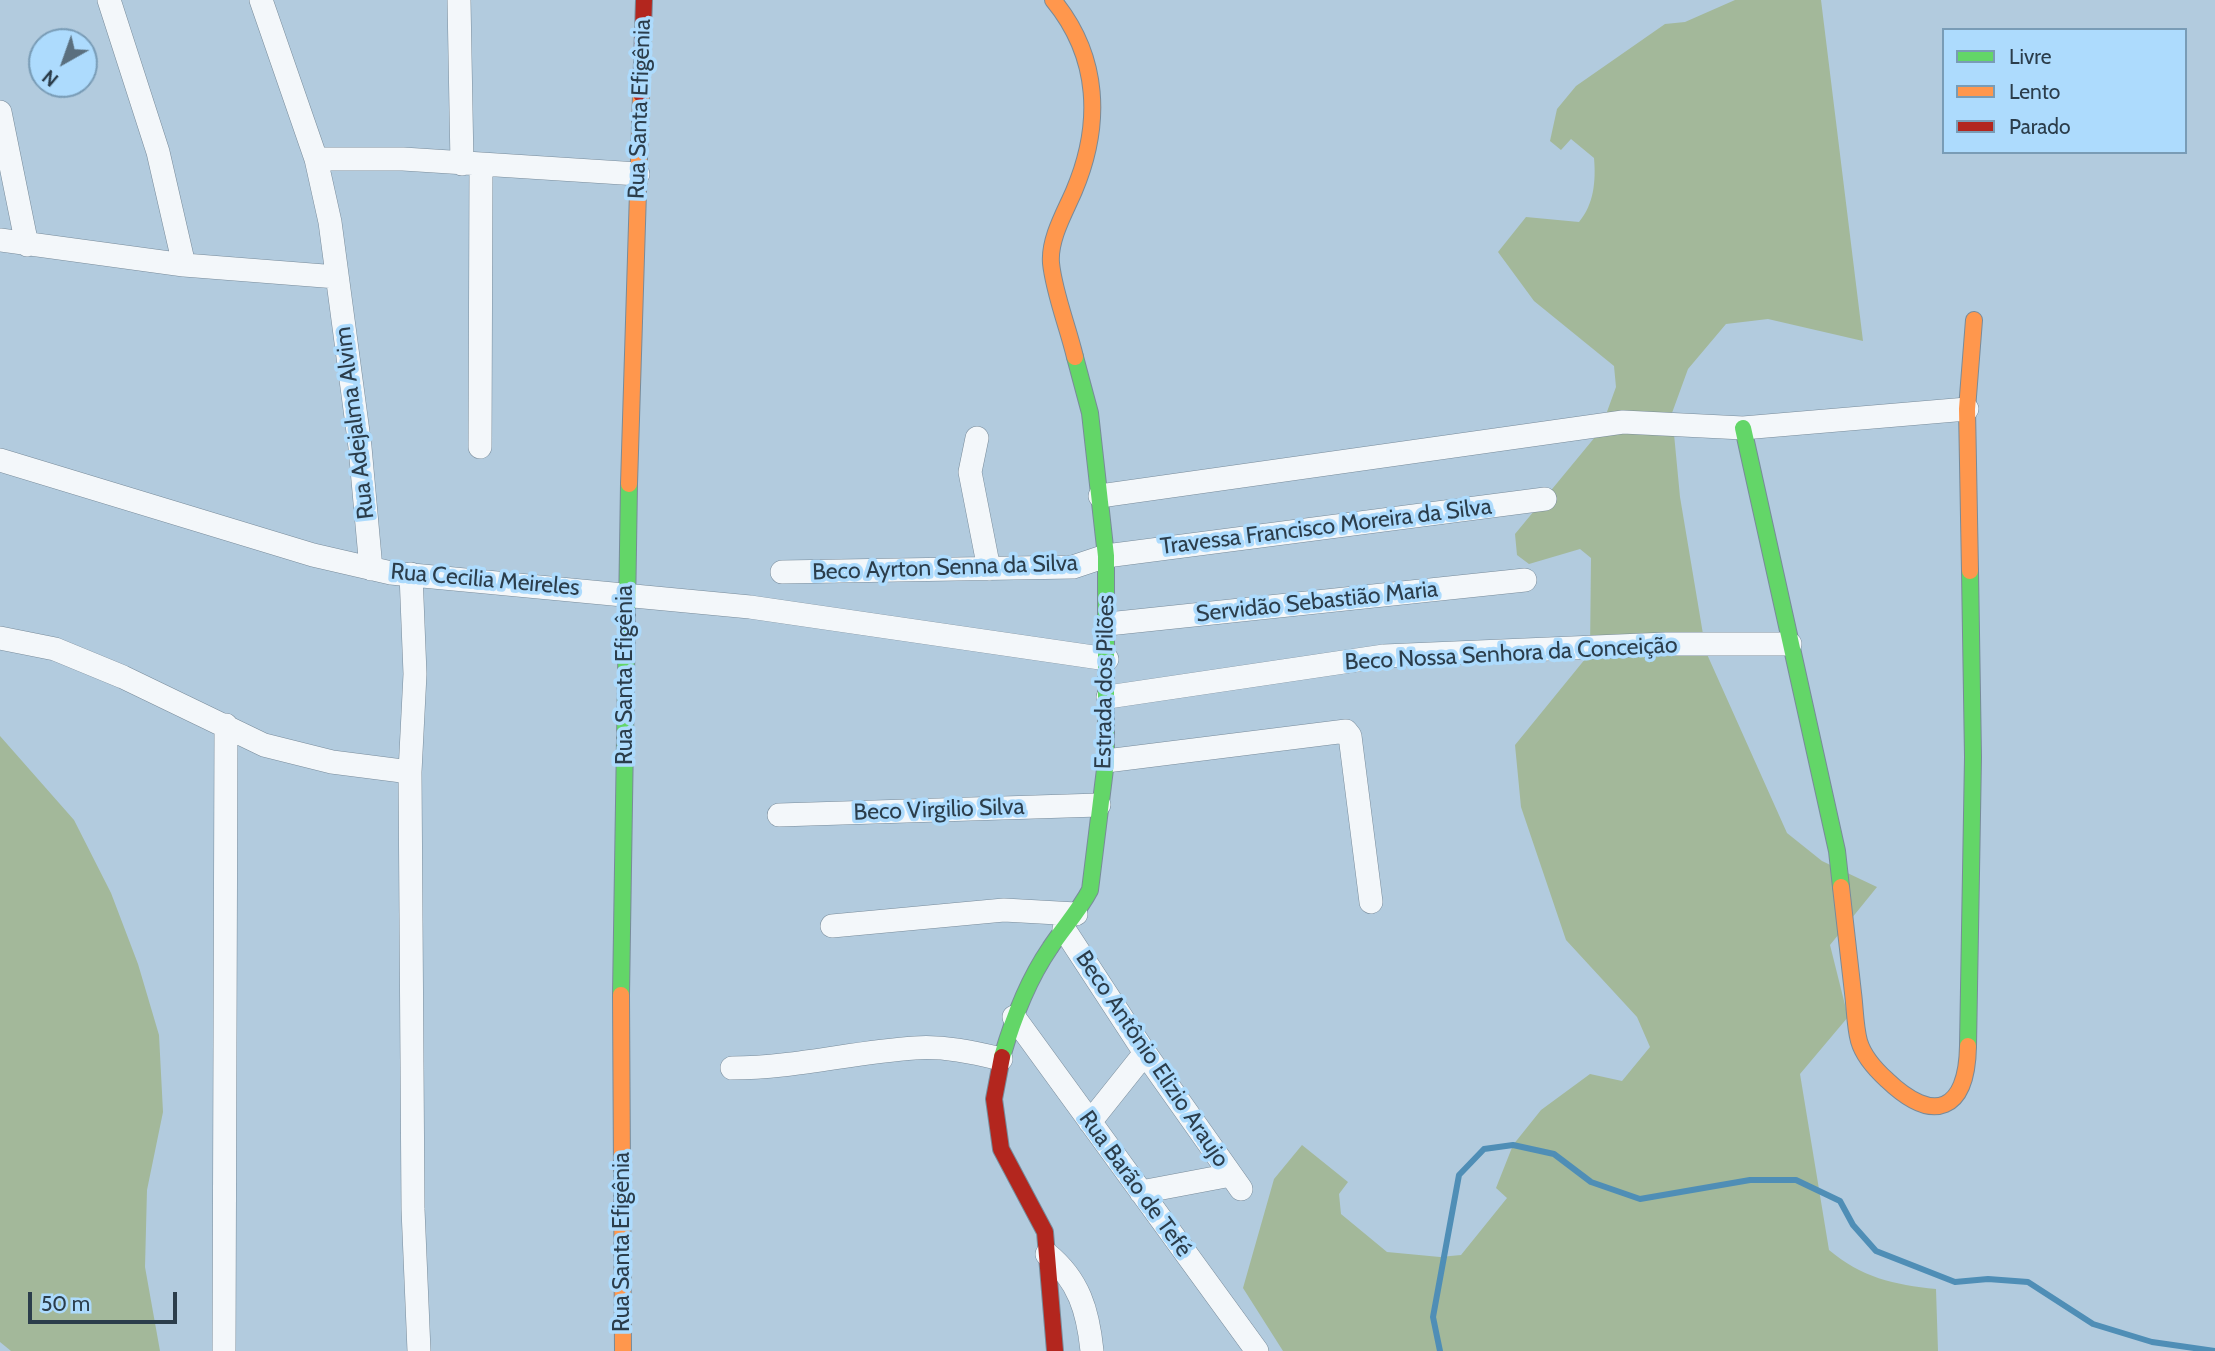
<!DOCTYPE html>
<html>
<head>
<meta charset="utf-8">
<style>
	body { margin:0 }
	#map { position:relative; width:2215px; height:1351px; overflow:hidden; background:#b2cbde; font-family:Cabin,sans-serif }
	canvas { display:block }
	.legend { position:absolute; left:1942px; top:28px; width:245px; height:126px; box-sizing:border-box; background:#addbfd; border:2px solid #799cb6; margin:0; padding:9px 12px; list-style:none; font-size:21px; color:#2b3d4b }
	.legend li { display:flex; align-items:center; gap:14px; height:35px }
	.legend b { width:35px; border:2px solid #799cb6 }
	.north { position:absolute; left:28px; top:28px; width:70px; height:70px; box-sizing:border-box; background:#addbfd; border:2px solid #799cb6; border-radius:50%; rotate:220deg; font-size:19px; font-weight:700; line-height:28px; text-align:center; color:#2b3d4b }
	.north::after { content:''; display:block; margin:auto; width:24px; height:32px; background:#5a6f7e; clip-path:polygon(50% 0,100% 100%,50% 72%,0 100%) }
	.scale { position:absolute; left:28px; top:1292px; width:149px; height:32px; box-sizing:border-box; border:4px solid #2b3d4b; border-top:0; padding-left:9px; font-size:21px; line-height:24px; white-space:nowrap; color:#2b3d4b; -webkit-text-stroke:5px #addbfd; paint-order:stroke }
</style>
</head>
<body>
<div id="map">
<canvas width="2215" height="1351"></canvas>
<ul class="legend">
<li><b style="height:9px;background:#63d668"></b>Livre</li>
<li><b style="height:9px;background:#ff974d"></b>Lento</li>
<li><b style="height:9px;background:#b3261e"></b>Parado</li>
</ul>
<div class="north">N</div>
<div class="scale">50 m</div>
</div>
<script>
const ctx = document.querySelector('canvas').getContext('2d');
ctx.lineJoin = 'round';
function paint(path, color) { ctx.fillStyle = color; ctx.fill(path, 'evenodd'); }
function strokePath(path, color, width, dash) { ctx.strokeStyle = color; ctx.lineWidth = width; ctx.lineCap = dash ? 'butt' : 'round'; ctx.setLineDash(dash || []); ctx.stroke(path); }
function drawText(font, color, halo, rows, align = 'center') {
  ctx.font = font + ' Cabin,sans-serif'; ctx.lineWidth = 7; ctx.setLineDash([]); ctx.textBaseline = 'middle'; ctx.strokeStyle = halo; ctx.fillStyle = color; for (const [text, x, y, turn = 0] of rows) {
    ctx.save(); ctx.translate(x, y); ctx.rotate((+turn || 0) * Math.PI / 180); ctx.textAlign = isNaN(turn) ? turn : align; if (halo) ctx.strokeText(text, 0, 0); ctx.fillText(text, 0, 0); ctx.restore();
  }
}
paint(new Path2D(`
	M1735,0H1821L1863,341L1768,319L1726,324L1688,369L1672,413L1680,497L1706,652L1787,833L1822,861L1877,887L1830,945L1848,1017L1800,1074L1829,1250C1861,1277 1894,1285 1936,1289L1938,1351H1283L1243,1288L1274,1179L1302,1145L1348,1182L1339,1194L1341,1214L1387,1252L1440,1257L1461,1255L1507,1198L1496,1188L1513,1145L1541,1110L1590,1074L1622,1081L1650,1047L1637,1017L1566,940L1521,807L1515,745L1590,653L1591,558L1580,549L1529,564L1517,555L1515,534L1600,431L1616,387L1614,366L1534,301L1498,252L1526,217L1579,222C1594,204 1596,181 1594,158L1571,139L1561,150L1550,141L1557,109L1576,86L1665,24L1685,22Z
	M0,736L74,820L111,893L138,964L159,1035L163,1112L147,1190L145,1267L160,1351H11L0,1342Z`), '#a3b89a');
strokePath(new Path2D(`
	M1440,1351L1433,1317L1459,1175L1484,1149L1513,1145L1554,1154L1591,1182L1640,1199L1750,1180H1796L1840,1201L1853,1225L1876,1251L1955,1282L1988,1279L2028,1282L2093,1324L2152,1342L2215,1351`), '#4f8eb6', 6);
const street = new Path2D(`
	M109,0L158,152L184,265
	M261,0L316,159L330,222L360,447L371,569
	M459,0L462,164
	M0,112L27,245
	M316,159H403L638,174
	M0,240L184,265L337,277
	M977,438L970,472L989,569
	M480,447L481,165
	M0,460L313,555L391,573L750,607L1107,659
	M1100,496L1623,422L1743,428L1967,409
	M782,572L1073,567L1106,556L1545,499
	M411,574L415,674L410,772L413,1209L419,1351
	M1108,624L1525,580
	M0,638L55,649L123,677L264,745L332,762L410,772
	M1108,697L1384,656L1666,644H1790
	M1106,761L1346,731L1350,736L1371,902
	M779,815L1099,805
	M832,926L1004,910L1076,914
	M1064,929L1145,1053L1241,1189
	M1014,1017L1257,1351
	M732,1068C794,1068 853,1052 915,1048C944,1046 972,1052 1001,1059
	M1090,1122L1145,1053
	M1141,1192L1231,1175
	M1047,1254C1079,1280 1088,1311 1092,1351
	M224,1351L226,725`);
const fast = new Path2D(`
	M1743,428L1837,851L1841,887
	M621,995L629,484
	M1968,1046L1973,757L1970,571
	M1002,1057C1013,1019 1028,980 1050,948C1063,928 1079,911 1090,890L1106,761V556L1090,413L1075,357`);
const slow = new Path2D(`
	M1053,0C1100,57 1102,125 1074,191C1065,212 1049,239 1051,263C1054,293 1068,327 1075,357
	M629,484L641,94
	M1970,571L1967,409L1974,320
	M1841,887C1845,922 1849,958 1853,993C1855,1008 1855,1026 1859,1041C1863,1055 1876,1070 1887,1080C1934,1125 1967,1111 1968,1046
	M621,995L623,1351`);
const jam = new Path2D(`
	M641,94L644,0
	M1002,1057L994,1099L1001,1149L1045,1232L1055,1351`);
strokePath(street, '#788b9a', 24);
strokePath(fast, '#788b9a', 18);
strokePath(slow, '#788b9a', 18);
strokePath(jam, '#788b9a', 18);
strokePath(street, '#f3f7fa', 23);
strokePath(fast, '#63d668', 16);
strokePath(slow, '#ff974d', 16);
strokePath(jam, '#b3261e', 16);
drawText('23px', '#2b3d4b', '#addbfd', [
	["Rua Santa Efigênia",640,109,-88],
	["Rua Adejalma Alvim",355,423,-97],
	["Travessa Francisco Moreira da Silva",1326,527,-7],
	["Beco Ayrton Senna da Silva",945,568,-2],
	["Rua Cecilia Meireles",485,580,5],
	["Servidão Sebastião Maria",1317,602,-6],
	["Beco Nossa Senhora da Conceição",1511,654,-3],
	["Rua Santa Efigênia",625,675,-90],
	["Estrada dos Pilões",1105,682,-89],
	["Beco Virgilio Silva",939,810,-2],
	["Beco Antônio Elizio Araujo",1152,1059,56],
	["Rua Barão de Tefé",1135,1184,54],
	["Rua Santa Efigênia",622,1242,-90]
]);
</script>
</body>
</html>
